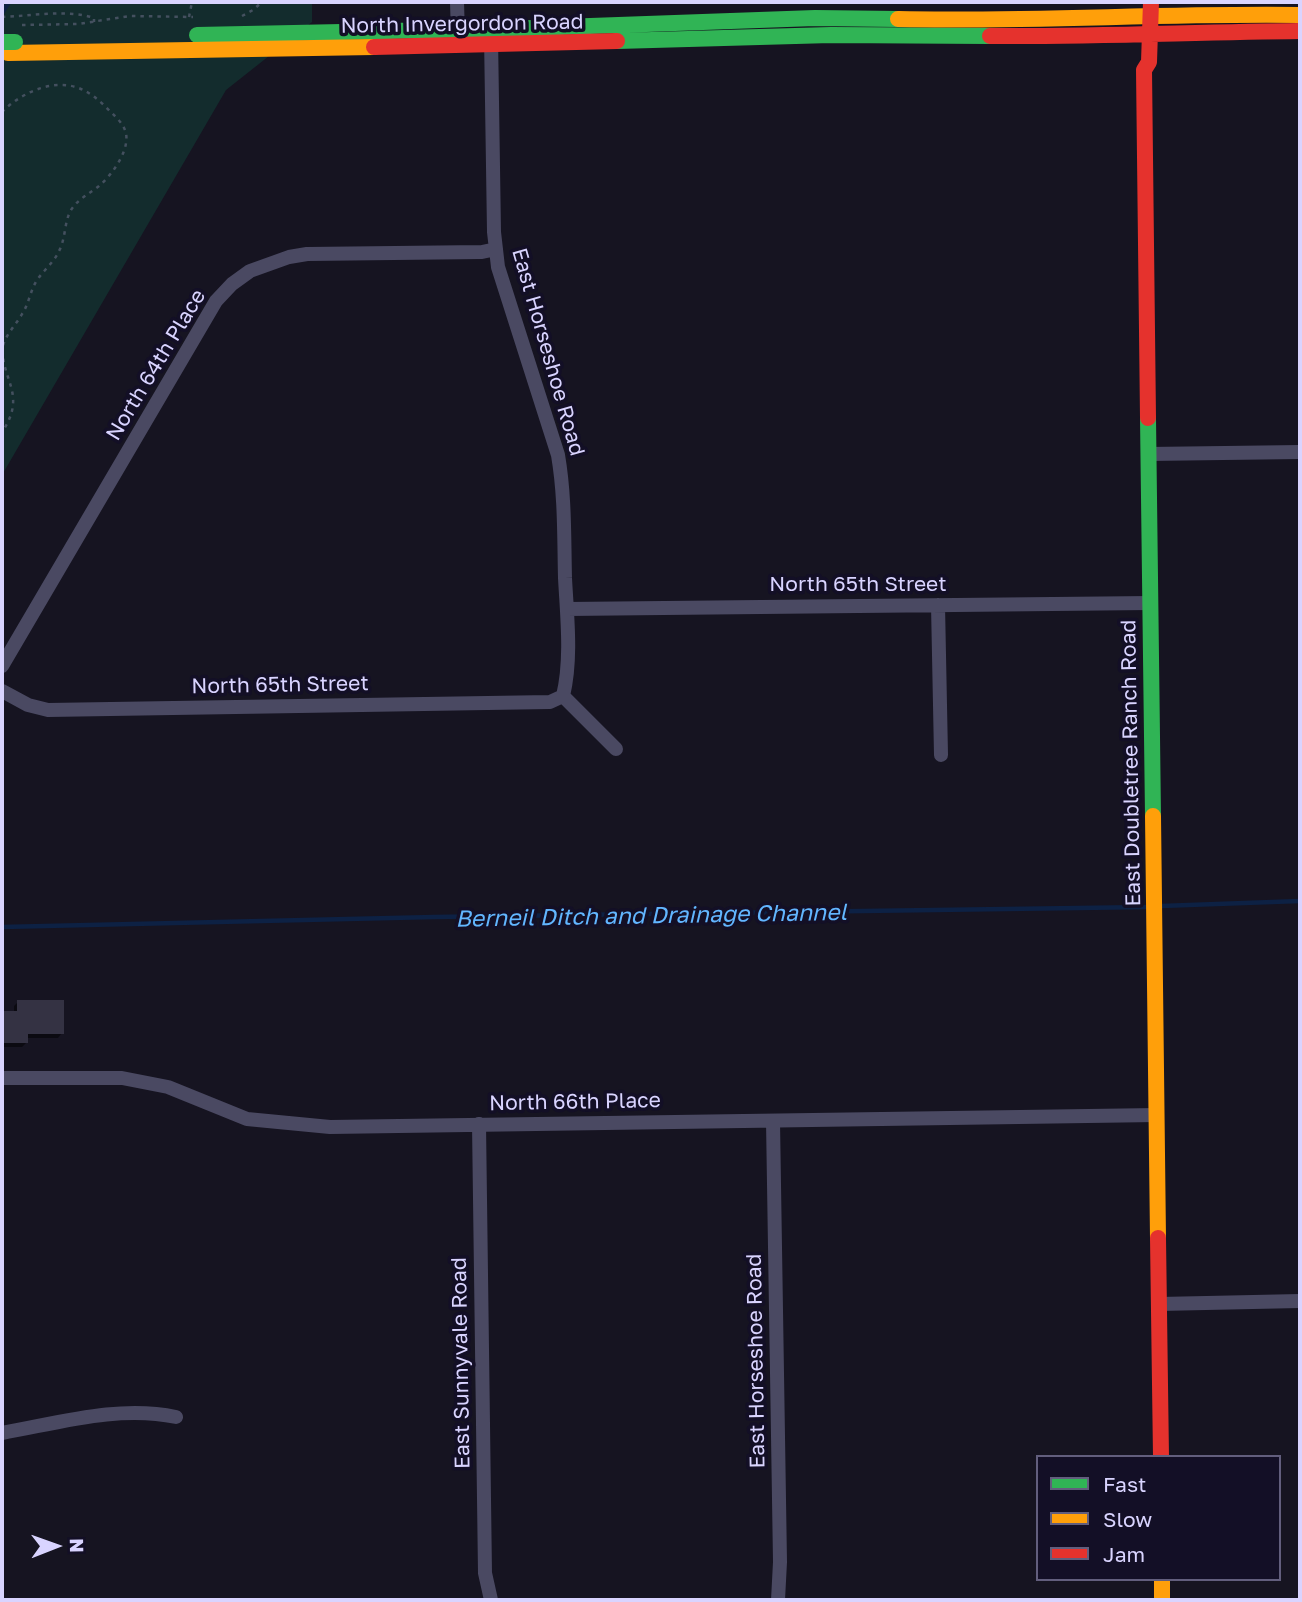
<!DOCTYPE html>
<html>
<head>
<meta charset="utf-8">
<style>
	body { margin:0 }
	#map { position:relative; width:1302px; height:1602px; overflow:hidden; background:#161421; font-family:"Golos Text",sans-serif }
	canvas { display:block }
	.frame { position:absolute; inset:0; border:4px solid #d9d4ff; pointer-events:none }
	.legend { position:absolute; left:1036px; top:1455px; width:245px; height:126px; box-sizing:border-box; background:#130f26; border:2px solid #625e7d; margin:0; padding:9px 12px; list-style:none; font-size:21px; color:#d9d4ff }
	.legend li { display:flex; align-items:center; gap:14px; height:35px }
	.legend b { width:35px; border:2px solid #625e7d }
	.north { position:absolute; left:21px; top:1511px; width:70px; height:70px; -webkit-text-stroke:5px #130f26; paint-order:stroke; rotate:89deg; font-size:19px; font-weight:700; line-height:28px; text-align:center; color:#d9d4ff }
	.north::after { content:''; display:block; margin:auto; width:24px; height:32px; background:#d9d4ff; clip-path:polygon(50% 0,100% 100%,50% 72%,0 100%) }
</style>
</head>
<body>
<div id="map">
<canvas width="1302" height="1602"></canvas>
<div class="frame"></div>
<ul class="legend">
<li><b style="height:9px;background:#30b455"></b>Fast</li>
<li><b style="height:9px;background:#ff9f0a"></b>Slow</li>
<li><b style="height:9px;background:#e5322d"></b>Jam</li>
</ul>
<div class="north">N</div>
</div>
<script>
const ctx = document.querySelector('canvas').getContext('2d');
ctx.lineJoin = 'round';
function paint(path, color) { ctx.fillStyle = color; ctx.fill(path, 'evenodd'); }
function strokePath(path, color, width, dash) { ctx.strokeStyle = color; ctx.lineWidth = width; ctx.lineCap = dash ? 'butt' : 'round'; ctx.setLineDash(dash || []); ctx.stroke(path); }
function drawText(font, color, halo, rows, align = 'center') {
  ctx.font = font + ' "Golos Text",sans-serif'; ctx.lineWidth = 7; ctx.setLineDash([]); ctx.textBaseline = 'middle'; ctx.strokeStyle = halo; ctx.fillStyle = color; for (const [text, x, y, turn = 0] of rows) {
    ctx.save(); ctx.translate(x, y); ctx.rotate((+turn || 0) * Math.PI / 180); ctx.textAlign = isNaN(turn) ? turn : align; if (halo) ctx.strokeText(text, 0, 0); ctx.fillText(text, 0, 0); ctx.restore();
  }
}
paint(new Path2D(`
	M2,2H312V22L226,90L2,475Z`), '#132c2d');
paint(new Path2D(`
	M18,1002L62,1033L58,1038H27V1042L22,1047H2V1013H14V1006Z`), '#0007');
strokePath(new Path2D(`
	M2,13L9,2
	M1161,906L1300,901
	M2,927L434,917L1149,907`), '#0d2144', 4.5);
paint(new Path2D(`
	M17,1000H64V1034H28V1043H2V1011H17Z`), '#343243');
strokePath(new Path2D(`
	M242,16L253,10L262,2
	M2,17C29,16 69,9 94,18V22
	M189,17L192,2
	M22,25L78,24L130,16L193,17
	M2,112C16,98 37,86 58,85C78,84 91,93 105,106C112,114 121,120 125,130C132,148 112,175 99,186C89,194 78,199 71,210C64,222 66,238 59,251C54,262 44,270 37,280C30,291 29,304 22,314C16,325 6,334 3,346C0,379 28,394 2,432`), '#44505f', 2.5, [3.5, 5]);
strokePath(new Path2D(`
	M457,2L458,35
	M491,36L494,232L498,267L558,455C565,496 564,536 565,578C567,616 572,659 563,696
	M1148,454L1300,452
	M938,605L941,755
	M567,609L1150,603
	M2,666L216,301L232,284L250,271L289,257L307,254L482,252L496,249
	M2,691L28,705L48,710L550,702L563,696
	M563,696L616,749
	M2,1078H122L168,1087L247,1119L330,1127L1157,1115
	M773,1121L780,1562L778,1600
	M479,1124L485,1573L491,1600
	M1159,1304L1300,1301
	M2,1433C59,1423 118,1405 176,1417`), '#4a4962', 14);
strokePath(new Path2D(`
	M197,35L534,28L815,18L898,19
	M617,41L831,35L990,36
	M1148,418L1153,816`), '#30b455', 16);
strokePath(new Path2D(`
	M898,19C1032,22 1166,13 1300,15
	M8,53L374,47
	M1153,816L1158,1238
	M1162,1579V1600`), '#ff9f0a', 16);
strokePath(new Path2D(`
	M990,36C1093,37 1196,32 1300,31
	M374,47L617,41
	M1148,418L1144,70L1149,62L1151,2
	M1158,1238L1161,1457`), '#e5322d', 16);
strokePath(new Path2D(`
	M2,42H15`), '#30b455', 16);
drawText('21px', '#d9d4ff', '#130f26', [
	["North Invergordon Road",462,24,-1],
	["East Horseshoe Road",548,352,74],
	["North 64th Place",156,365,-59],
	["North 65th Street",858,584],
	["North 65th Street",280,685,-1],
	["East Doubletree Ranch Road",1131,763,-91],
	["North 66th Place",575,1102,-1],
	["East Horseshoe Road",756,1361,-91],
	["East Sunnyvale Road",461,1363,-91]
]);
drawText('italic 23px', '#62b6ff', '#130f26', [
	["Berneil Ditch and Drainage Channel",651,916,-1]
]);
</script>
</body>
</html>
